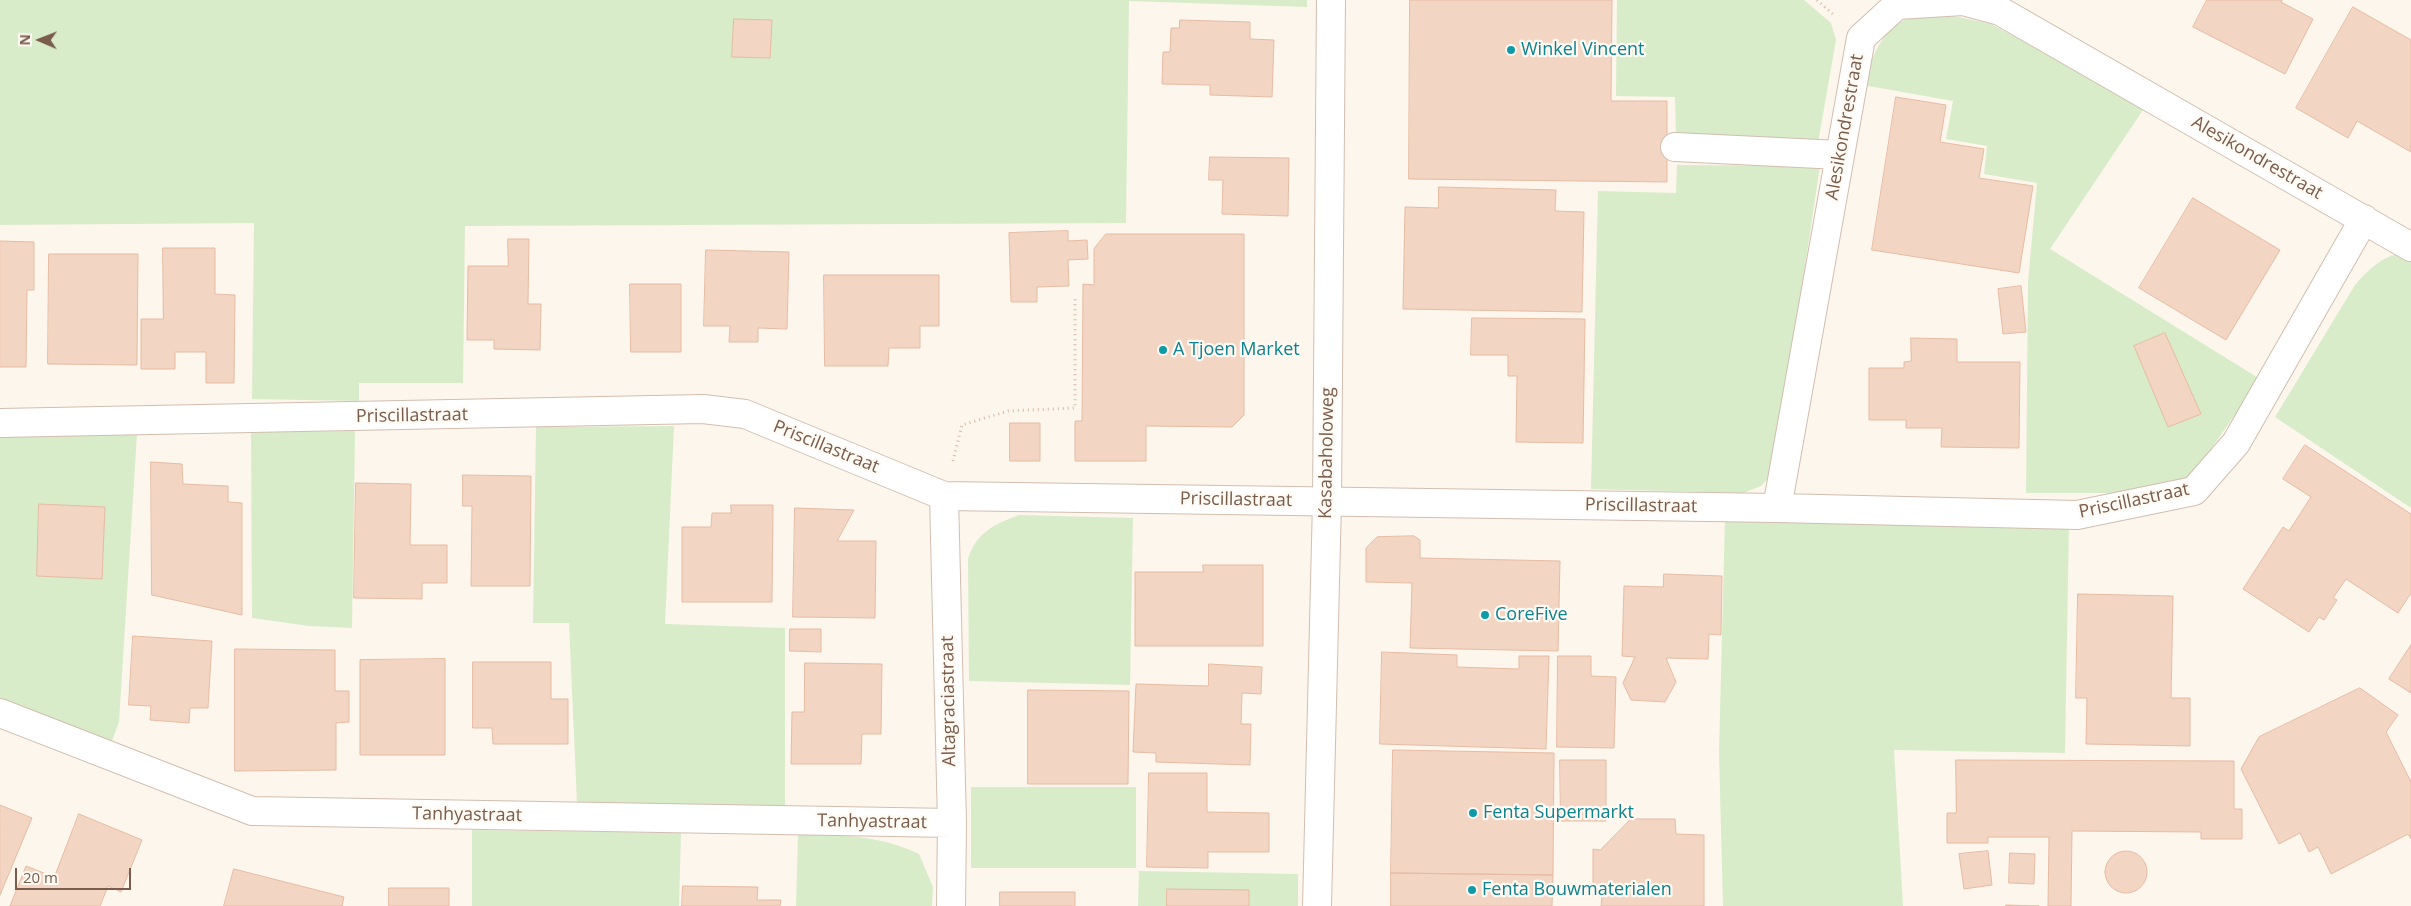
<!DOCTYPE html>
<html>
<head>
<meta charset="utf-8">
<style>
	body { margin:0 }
	#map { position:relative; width:2411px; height:906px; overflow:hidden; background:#fdf6ec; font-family:"Open Sans",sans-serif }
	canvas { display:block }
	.north { position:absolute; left:15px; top:15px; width:50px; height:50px; -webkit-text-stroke:4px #fffaf3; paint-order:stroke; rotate:271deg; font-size:14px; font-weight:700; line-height:20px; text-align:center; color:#7a5c4d }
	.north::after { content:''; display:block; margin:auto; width:18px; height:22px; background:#7a5c4d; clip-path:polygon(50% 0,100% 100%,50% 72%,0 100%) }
	.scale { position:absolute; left:15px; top:868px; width:116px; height:22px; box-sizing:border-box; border:2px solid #7a5c4d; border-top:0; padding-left:6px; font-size:15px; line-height:18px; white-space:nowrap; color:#7a5c4d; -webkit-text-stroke:4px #fffaf3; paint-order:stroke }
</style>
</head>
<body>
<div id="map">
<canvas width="2411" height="906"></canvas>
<div class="north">N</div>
<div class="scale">20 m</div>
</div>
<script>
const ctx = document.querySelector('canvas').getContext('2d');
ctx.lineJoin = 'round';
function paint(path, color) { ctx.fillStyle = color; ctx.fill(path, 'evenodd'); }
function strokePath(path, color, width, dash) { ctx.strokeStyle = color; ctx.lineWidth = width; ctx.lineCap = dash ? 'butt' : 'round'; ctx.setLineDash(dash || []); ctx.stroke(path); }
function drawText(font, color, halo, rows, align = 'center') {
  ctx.font = font + ' "Open Sans",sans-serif'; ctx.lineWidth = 4.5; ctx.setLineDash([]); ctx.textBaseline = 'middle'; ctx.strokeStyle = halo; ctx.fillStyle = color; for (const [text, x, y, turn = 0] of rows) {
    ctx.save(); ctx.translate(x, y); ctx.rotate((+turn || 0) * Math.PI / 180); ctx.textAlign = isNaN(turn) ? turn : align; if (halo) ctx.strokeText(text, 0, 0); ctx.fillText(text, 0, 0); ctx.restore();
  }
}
paint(new Path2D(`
	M0,0H1307V7L1129,1L1126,223L465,226L463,383H359V401L252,399L254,223L0,225Z
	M1617,0H1804L1831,23L1836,40L1818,143L1676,136L1675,97L1616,96Z
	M1928,14L1954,16L1991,24L2145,107L2050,249L2260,379L2192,476L2159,487L2109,493H2026L2028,282L2037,183L1984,174L1987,146L1946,139L1953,101L1863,85C1871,61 1880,31 1905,20C1912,17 1921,16 1928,14Z
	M1677,165L1820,166L1774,472L1761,486L1743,493L1591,489L1598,191L1676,193Z
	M2406,252L2411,255V508L2275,417L2355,285C2369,269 2383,255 2406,252Z
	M674,426L665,624L785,628V808L577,803L569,623H533L536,427Z
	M355,431L352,628L309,626L252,618L251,432Z
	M137,434L119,722L112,741L0,699V437Z
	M1019,515L1133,518L1130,685L969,681L968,559C976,533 994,524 1019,515Z
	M1725,518L2069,522L2065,753L1894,750L1903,906H1723L1719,752Z
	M971,787H1136V868H971Z
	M472,830L681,833L679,906H472Z
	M798,834C842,836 878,834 919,854L933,887L932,906H796Z
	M1139,871L1298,874V906H1138Z`), '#d8ecc9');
const building = new Path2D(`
	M1410,0H1612L1611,101H1667V182L1409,179Z
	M2207,0H2282L2281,2L2313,19L2285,74L2193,27Z
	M2353,7L2411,40V152L2357,121L2348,138L2296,108Z
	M734,19L772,20L770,58L732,57Z
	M1180,20L1250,22V39L1274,40L1272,97L1210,95V85L1162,84L1163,52H1170L1171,28H1179Z
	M1896,97L1946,105L1940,142L1984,149L1979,178L2033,186L2019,273L1872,250Z
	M1210,157L1289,158L1288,216L1222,214L1223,180H1209Z
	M1439,187L1556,190L1555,211L1584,212L1582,312L1403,309L1405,207L1438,208Z
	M2193,198L2280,250L2226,340L2139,288Z
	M1068,231V241L1087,240L1088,259L1068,260L1069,286L1037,287V302H1011L1009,233Z
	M1106,234H1244V415L1232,427L1146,426V461H1075V421H1082L1083,284L1094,285V249Z
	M508,239H529L528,304H541L540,350L494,349V340H467L468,266H508Z
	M0,241L34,242V290H27L26,367H0Z
	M163,248H215V294L235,295L234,383H206V352H175V369H141V319H163Z
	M706,250L789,252L787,329L758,328V342H729L730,326H704Z
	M49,254H138L137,365L48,364Z
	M824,275H939V326H920V348H889L888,366H825Z
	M630,284H681V352H631Z
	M2021,286L2026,332L2003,334L1998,289Z
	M1472,318L1585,319L1583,443L1516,442L1517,376H1508V355H1471Z
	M2165,333L2201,414L2168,427L2134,346Z
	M1911,338L1957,339V362H2020L2019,448L1941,447L1942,428H1906V420H1869V368H1904V362L1911,361Z
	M1010,423H1040V461H1010Z
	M2305,445L2411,514V593L2398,613L2346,579L2333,598L2337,600L2324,620L2319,617L2309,632L2243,589L2283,527L2289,531L2311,497L2283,479Z
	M151,462L182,464L183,484L228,486V502L242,503V615L152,595Z
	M463,475L531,476L530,586H471L472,506H463Z
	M356,483L411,484L410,545H447V583H422V599L354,598Z
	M39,504L105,507L102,579L37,576Z
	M731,505H773L772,602H682V527H711L712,513H731Z
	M795,508L854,510L837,541H876L875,618L793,617Z
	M1414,536L1420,540V558L1560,561L1558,651L1410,648L1412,583L1366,582V548L1377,537Z
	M1203,565H1263V646H1135V572H1203Z
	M1664,574L1722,576L1721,635L1709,634L1708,659L1666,658L1676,682L1665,702L1631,700L1623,683L1635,657L1622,656L1624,586L1663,587Z
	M2078,594L2173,596L2171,698H2190V746L2086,744L2087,698H2076Z
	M790,629H821V652L790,651Z
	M133,636L212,641L208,708H190L189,723L150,720L151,706L129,705Z
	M2411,645V693L2389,679Z
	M235,649L335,650V691H349V722L336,723V770L235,771Z
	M1382,652L1457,655V667L1519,669V656H1549L1546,749L1380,744Z
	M1558,656H1591V676L1616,677L1614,748L1557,747Z
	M445,659V755H360V660Z
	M473,662H551V699H568V744H493L492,728H473Z
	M805,663L882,664L881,734H862L861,764H791L792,712H804Z
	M1209,664L1262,667L1261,694L1242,693L1241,724H1251L1250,765L1156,762V753L1133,752L1136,684L1208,686Z
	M2360,688L2398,715L2386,732L2411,782V839L2408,834L2331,874L2318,847L2309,852L2300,833L2279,844L2241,769L2259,737Z
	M1028,690L1129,691L1128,784H1028Z
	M1393,750L1554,753L1553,875L1391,873Z
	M1560,760H1606V821H1561Z
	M1956,760L2234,761V809H2242V839H2201V832L2072,831L2071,906H2048L2049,837H1988V843H1947V813H1956Z
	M1149,773H1207V812L1269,813V852H1208V868L1147,867Z
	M0,805L32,818L0,895Z
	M79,814L142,840L121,892L108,886L100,906H10L26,866L54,877Z
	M1631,819H1675L1676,834L1704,835V906H1601L1602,896H1593V849L1600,850Z
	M1988,851L1992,885L1964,889L1959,854Z
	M2105 872a21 21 0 1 1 42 0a21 21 0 1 1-42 0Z
	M2010,853L2035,854L2034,884L2009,883Z
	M234,869L344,897L342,906H224Z
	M1391,873L1553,875L1552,906H1391Z
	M683,886L758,887L757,900H781L780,906H682Z
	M389,888H449V906H389Z
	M1167,889L1249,890V906H1167Z
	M1000,892H1075V906H1000Z
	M2006,905L2039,906H2006Z`);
paint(building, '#f3d5c3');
strokePath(building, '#e6bba3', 1);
const minor = new Path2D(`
	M1675,147L1840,155
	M0,423L703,409L745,414L944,496L1777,508L2077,515L2194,491L2236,443L2364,219
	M944,496L952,823L951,906
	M1777,508L1861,38L1897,5L1963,1L2000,11L2411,247
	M0,713L252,811L952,823
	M1317,906L1327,502L1331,0`);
strokePath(minor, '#d1beb0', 30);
strokePath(new Path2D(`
	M1817,0L1835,16
	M953,461L962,425L1008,411L1075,408V298`), '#d9b8a5', 3, [1, 4]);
strokePath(minor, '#fff', 28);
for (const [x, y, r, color] of [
	[1511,50,5,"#0f9aa8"],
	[1163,350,5,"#0f9aa8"],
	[1485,615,5,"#0f9aa8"],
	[1473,813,5,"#0f9aa8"],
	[1472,890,5,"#0f9aa8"]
]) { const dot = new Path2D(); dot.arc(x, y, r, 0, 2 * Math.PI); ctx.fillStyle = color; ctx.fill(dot); strokePath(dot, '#fffaf3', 2); }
drawText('18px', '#0d838f', '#fffaf3', [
	["Winkel Vincent",1521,50],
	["A Tjoen Market",1173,350],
	["CoreFive",1495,615],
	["Fenta Supermarkt",1483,813],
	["Fenta Bouwmaterialen",1482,890]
], 'left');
drawText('18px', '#7a5c4d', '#fffaf3', [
	["Alesikondrestraat",1845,127,-80],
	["Alesikondrestraat",2257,158,30],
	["Priscillastraat",412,416,-1],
	["Priscillastraat",826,447,22],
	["Kasabaholoweg",1327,453,-89],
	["Priscillastraat",1236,500,1],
	["Priscillastraat",2134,501,-12],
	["Priscillastraat",1641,506,1],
	["Altagraciastraat",949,701,-91],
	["Tanhyastraat",467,815,1],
	["Tanhyastraat",872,822,1]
]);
</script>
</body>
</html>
